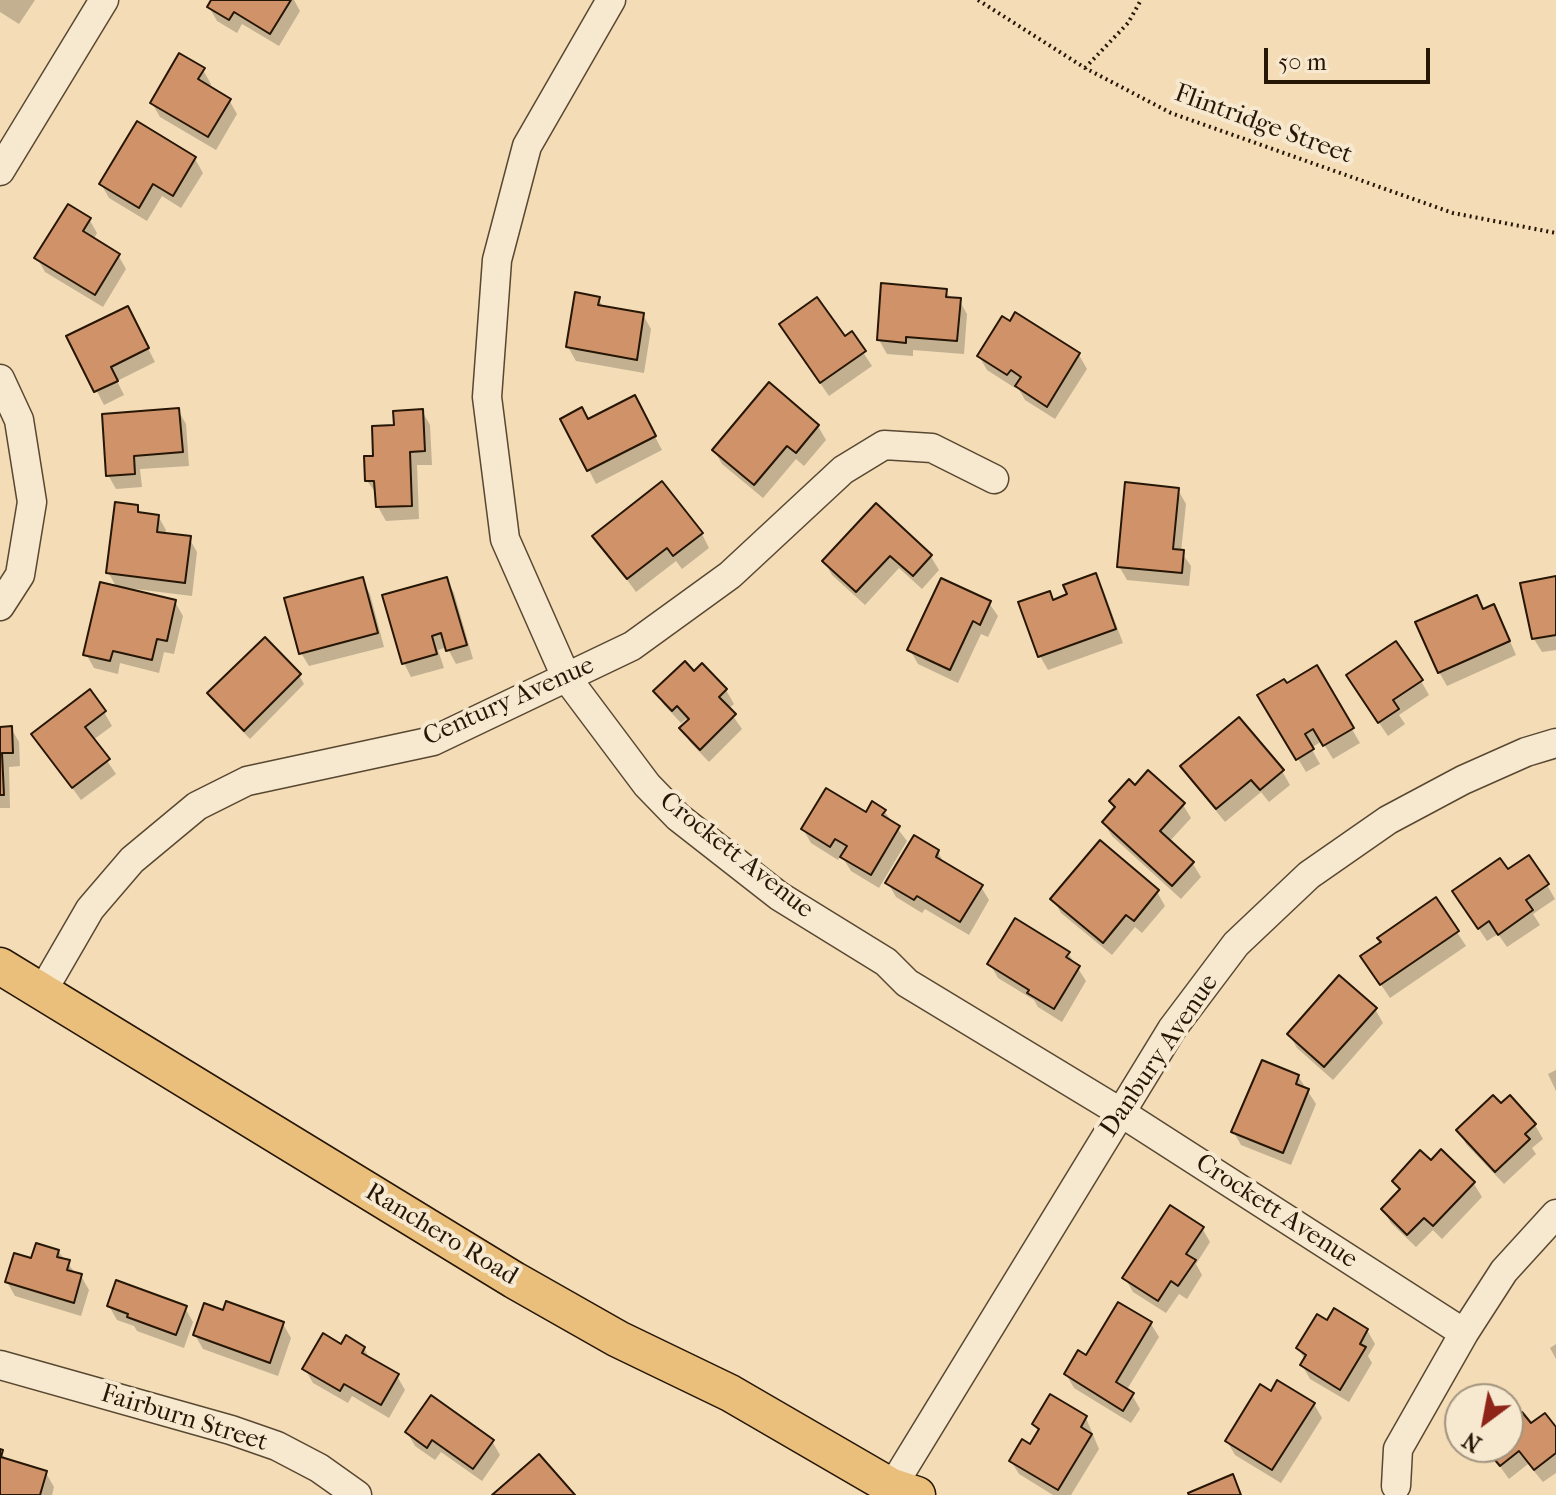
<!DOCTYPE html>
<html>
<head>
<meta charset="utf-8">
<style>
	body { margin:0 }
	#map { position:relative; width:1556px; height:1495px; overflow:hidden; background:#f3dcb6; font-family:"IM FELL French Canon",serif }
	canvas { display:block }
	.north { position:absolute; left:1444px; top:1383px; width:80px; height:80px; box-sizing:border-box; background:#f7e8d0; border:2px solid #a3947f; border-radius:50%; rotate:212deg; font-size:22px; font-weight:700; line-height:32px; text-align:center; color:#261605 }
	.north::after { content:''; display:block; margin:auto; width:28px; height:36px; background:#8f2418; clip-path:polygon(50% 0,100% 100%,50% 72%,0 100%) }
	.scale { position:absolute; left:1264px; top:48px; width:166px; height:36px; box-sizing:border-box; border:4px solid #261605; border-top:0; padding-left:10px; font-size:24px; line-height:28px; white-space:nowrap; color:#261605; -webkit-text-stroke:6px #f7e8d0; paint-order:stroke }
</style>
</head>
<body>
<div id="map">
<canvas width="1556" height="1495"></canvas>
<div class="north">N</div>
<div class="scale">50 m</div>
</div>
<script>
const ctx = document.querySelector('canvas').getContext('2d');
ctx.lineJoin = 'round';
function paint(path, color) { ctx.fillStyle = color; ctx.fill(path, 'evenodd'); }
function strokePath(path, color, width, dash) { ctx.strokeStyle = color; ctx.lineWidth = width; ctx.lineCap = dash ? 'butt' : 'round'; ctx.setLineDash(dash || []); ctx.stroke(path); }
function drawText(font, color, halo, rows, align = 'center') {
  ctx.font = font + ' "IM FELL French Canon",serif'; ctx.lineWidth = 8; ctx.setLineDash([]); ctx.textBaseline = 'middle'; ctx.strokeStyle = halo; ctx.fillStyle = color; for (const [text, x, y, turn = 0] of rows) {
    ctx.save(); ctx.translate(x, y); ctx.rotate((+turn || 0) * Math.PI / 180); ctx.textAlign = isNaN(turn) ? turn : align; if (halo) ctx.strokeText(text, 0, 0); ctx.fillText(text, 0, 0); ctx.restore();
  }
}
paint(new Path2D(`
	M0,0H35L19,24L0,12Z
	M213,0H294L300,11L279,46L242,24L237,33L217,21L209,7Z
	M203,70L211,84L209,88L229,100L237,114L216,150L160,117L152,103Z
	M195,159L203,173L181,208L162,196L147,221L109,198L101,184Z
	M89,219L97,233L93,240L118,255L126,269L103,307L45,272L37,258Z
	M946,291L951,299L959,300L967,314L964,354L913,350V356L887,354L879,340Z
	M598,298L604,309L643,315L651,329L644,373L576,361L568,347Z
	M135,323L155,362L117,381L124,395L104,405L69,337Z
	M851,334L872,366L829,396L789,338L844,339Z
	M1079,355L1087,369L1055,419L1025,400L1017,386L1015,388L987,370L979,356Z
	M178,410L186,424L189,466L140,469L142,487L116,489L108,475Z
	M422,411L430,425L432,465H417L419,519L386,521L378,507L377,494L367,481L375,458L396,427Z
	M642,412L662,450L596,484L589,470Z
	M818,426L826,440L804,466L796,459L763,498L722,464L714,450Z
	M1178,490L1186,504L1181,552L1191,566L1189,586L1127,580L1119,566Z
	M876,506L931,557L939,570L922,589L899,568L865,605L832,575L824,561Z
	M137,507L141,514L158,516L166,530L165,535L189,538L197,552L192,596L127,588L126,591L175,602L183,616L174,654L164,652L159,673L120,663L118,674L94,668L86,654L117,588L108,572Z
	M702,534L709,548L682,569L676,561L636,592L595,536Z
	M1095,576L1103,589L1123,643L1048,670L1040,656L1053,601L1069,596Z
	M1556,578V650L1542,652L1534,639Z
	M446,579L454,593L473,659L456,664L447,647L438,650L444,668L411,677L404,663Z
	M362,580L370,594L384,647L309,666L301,653Z
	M989,603L998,616L988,637L981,634L958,683L918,664L910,650Z
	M1484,611L1501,620L1516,655L1447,686L1439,672Z
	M702,666L726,690L734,704L728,709L742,729L709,762L690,742L682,729L689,722L686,719L681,723L664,705L656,692L694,674Z
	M1316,668L1360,743L1333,759L1322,741L1311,748L1320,764L1306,772L1260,695L1286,686Z
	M299,675L304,684L250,739L215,703L210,694Z
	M1421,681L1429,695L1399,715L1405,724L1388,736L1356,689Z
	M104,712L112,726L93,740L116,774L81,800L33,734Z
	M11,728L19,742L20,766L9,767L10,808H0V729Z
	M1183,766L1282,771L1290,785L1269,802L1261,792L1225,822L1191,780Z
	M1135,788L1183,805L1191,818L1169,842L1193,864L1201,877L1181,899L1112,836L1104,823L1116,810L1111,802Z
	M884,811L907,841L879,888L851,871L841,855L838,860L811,843L803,829Z
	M938,852L945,865L981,887L989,900L969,935L925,909L922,913L896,897L888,883Z
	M1508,872L1547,885L1555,899L1533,914L1540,925L1507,947L1498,934L1487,941L1463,905Z
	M1157,892L1165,906L1142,933L1135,927L1112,955L1061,913L1053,899Z
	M1436,900L1466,946L1390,998L1371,970Z
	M1068,953L1086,981L1062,1022L1038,1007L1034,1000L998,978L990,964Z
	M1375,1009L1383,1023L1333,1080L1297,1048L1289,1034Z
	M1556,1070V1091L1548,1074Z
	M1298,1076L1316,1104L1291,1165L1241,1145L1233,1131Z
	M1501,1106L1535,1125L1543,1139L1532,1148L1536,1154L1504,1184L1466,1144L1458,1130Z
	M1441,1152L1474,1184L1482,1197L1442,1239L1433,1230L1416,1247L1391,1223L1383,1210L1400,1192L1394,1181L1431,1162Z
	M1202,1228L1210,1242L1196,1264L1202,1275L1187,1299L1179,1294L1166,1313L1133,1292L1125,1278Z
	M58,1251L76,1274L81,1276L89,1290L81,1316L15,1296L7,1282L32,1260Z
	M109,1306L185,1308L193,1322L184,1348L137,1331L134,1326L117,1320Z
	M1328,1323L1367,1330L1375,1344L1368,1356L1372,1363L1349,1402L1310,1379L1302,1365L1305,1360L1298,1348Z
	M283,1324L291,1338L278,1376L203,1349L195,1335Z
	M1151,1324L1159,1337L1126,1391L1132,1395L1140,1409L1131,1423L1074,1388L1066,1374L1087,1357Z
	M1556,1344V1359L1550,1348Z
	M341,1347L364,1348L371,1361L397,1376L405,1390L389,1418L352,1396L348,1403L313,1383L305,1369Z
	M1271,1393L1314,1404L1322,1418L1281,1483L1235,1455L1227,1441Z
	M1086,1418L1099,1449L1071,1495H1053L1019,1474L1011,1461L1030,1446L1039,1433L1034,1424Z
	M1508,1425L1556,1431V1473L1543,1482L1528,1464L1509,1479L1486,1447H1508Z
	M407,1432L492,1441L500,1455L482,1481L441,1452L435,1460L415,1446Z
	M0,1451L7,1461L46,1473L54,1487L52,1495H0Z`), '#0003');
const building = new Path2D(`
	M211,0H291L270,34L234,12L229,20L207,7Z
	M179,53L205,68L198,79L231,99L208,137L150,103Z
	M137,121L196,157L173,196L153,184L139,208L99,184Z
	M68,204L91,218L83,231L120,254L95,295L34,258Z
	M881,283L947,289L946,297L961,298L957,341L906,337V343L877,340Z
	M575,292L600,297L598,305L644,313L637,360L566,347Z
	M817,297L845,336L852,331L866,351L820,383L779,324Z
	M128,306L149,348L111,367L118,381L94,392L66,336Z
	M1015,312L1080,353L1047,407L1015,386L1021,377L1011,370L1007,375L977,356L1002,316L1010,321Z
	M769,382L819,425L796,453L787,446L754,485L712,450Z
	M635,395L656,436L587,471L560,419L582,407L588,419Z
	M179,408L183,452L134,456L135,474L106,476L102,414Z
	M423,409L425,451L410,452L412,506L376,507L374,481H365L364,456H373L372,426L394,425L393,411Z
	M662,481L703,533L673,556L667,548L627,579L592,536Z
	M1125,482L1179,488L1173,549L1184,550L1182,573L1117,567Z
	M115,502L138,505V512L159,515L157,532L191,536L185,583L106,573Z
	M876,503L932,555L913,576L890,556L856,592L822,561Z
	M1096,573L1116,629L1038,657L1018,602L1050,591L1053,600L1067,594L1063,585Z
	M1556,576V635L1532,639L1520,583Z
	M363,577L378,633L299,654L284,598Z
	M447,577L467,645L446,651L441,633L432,636L437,654L402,664L382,595Z
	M941,578L991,601L980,625L973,621L950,670L907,650Z
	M100,582L176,600L167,641L157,639L152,660L113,651L110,661L83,655Z
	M1477,595L1483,609L1494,604L1510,641L1438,673L1415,622Z
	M265,637L301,674L244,731L207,693Z
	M1396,641L1423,680L1393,700L1399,709L1378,723L1346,675Z
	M685,661L694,671L702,663L727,689L719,697L736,714L700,750L679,728L689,719L677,706L672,711L653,691Z
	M1317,665L1354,728L1323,746L1313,729L1305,734L1314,749L1296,760L1257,695L1284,679L1287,683Z
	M90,689L106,711L85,727L110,759L72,788L31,734Z
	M1239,717L1284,770L1260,790L1251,780L1216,809L1180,766Z
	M12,726L13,753H2L4,795H0V727Z
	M1148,770L1185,803L1160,831L1194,862L1172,886L1102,822L1115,807L1109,801L1129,779L1135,785Z
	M826,788L866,812L872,801L886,810L882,815L900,826L871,875L840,857L847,846L835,839L830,847L801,829Z
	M914,835L939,850L936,857L983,885L960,922L917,896L914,900L885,883Z
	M1100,840L1159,890L1134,921L1126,915L1103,943L1050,899Z
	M1529,855L1549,884L1526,900L1533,910L1498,935L1489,921L1478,929L1452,891L1500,858L1508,869Z
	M1436,897L1459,931L1380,985L1360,956L1381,942L1377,938Z
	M1015,918L1070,952L1066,957L1080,966L1054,1009L1027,993L1029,990L987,964Z
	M1339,975L1377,1008L1324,1067L1287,1034Z
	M1262,1060L1299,1075L1296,1084L1309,1089L1283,1153L1231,1132Z
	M1493,1095L1501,1103L1510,1095L1536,1124L1525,1134L1530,1139L1495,1172L1456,1130Z
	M1441,1149L1475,1182L1433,1226L1424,1218L1407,1235L1381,1209L1400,1189L1392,1181L1420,1150L1431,1160Z
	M1170,1205L1204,1227L1186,1254L1196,1260L1178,1286L1171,1281L1158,1301L1122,1278Z
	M36,1243L59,1250L57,1257L70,1260L67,1270L82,1274L74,1303L5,1282L14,1253L31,1258Z
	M116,1280L187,1306L176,1335L127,1317L128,1314L107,1306Z
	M226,1301L284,1322L270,1363L193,1335L204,1303L223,1310Z
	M1118,1302L1152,1322L1116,1382L1134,1393L1123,1411L1064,1374L1078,1350L1086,1355Z
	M1334,1308L1368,1329L1360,1344L1366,1347L1340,1390L1300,1365L1306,1355L1296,1348L1317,1314L1327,1320Z
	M323,1333L341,1344L346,1335L365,1347L362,1353L399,1374L381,1405L344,1384L340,1391L302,1369Z
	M1277,1380L1315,1403L1272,1470L1225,1441L1260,1384L1271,1391Z
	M1050,1394L1087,1416L1081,1427L1092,1434L1058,1490L1009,1461L1022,1439L1030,1444L1039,1429L1032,1424Z
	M431,1395L494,1440L473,1469L432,1440L427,1448L405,1432Z
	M1522,1412L1531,1423L1545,1413L1556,1427V1453L1534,1470L1519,1451L1500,1466L1484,1447H1508V1422Z
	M0,1449L3,1450L1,1457L47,1471L40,1495H0Z
	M539,1454L575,1495H492Z
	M1233,1474L1241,1495H1189L1188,1493Z`);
paint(building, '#cf9269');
strokePath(building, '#261605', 2);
const minor = new Path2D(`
	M611,0L527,146L497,260L487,397L505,539L566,677L647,785L678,817L779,896L886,962L907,983L1120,1112L1464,1333
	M0,171L104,0
	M0,379L19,420L32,502L20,575L0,606
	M42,992L90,909L132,860L197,806L247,781L433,741L632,646L730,575L843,470L884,445L932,448L994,479
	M0,1365L231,1430L277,1446L319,1468L357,1495
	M1396,1486L1398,1449L1464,1333L1504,1271L1556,1214
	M887,1495L1172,1029L1236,944L1309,875L1388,820L1463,780L1526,752L1556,743`);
const major = new Path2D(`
	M0,966L514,1280L618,1339L730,1393L892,1487L917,1495`);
strokePath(minor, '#594831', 31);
strokePath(major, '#261605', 39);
strokePath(new Path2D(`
	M978,0L1085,68L1171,113L1453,213L1556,233
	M1085,68L1128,23L1141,0`), '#261605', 4, [2, 4]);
strokePath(minor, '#f7e8d0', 28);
strokePath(major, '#eabe7b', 36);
drawText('26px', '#261605', '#f7e8d0', [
	["Flintridge Street",1263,125,20],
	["Century Avenue",509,702,-24],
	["Crockett Avenue",736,856,38],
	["Danbury Avenue",1160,1056,-56],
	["Crockett Avenue",1276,1212,33],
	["Ranchero Road",441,1235,31],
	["Fairburn Street",184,1419,17]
]);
</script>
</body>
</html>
